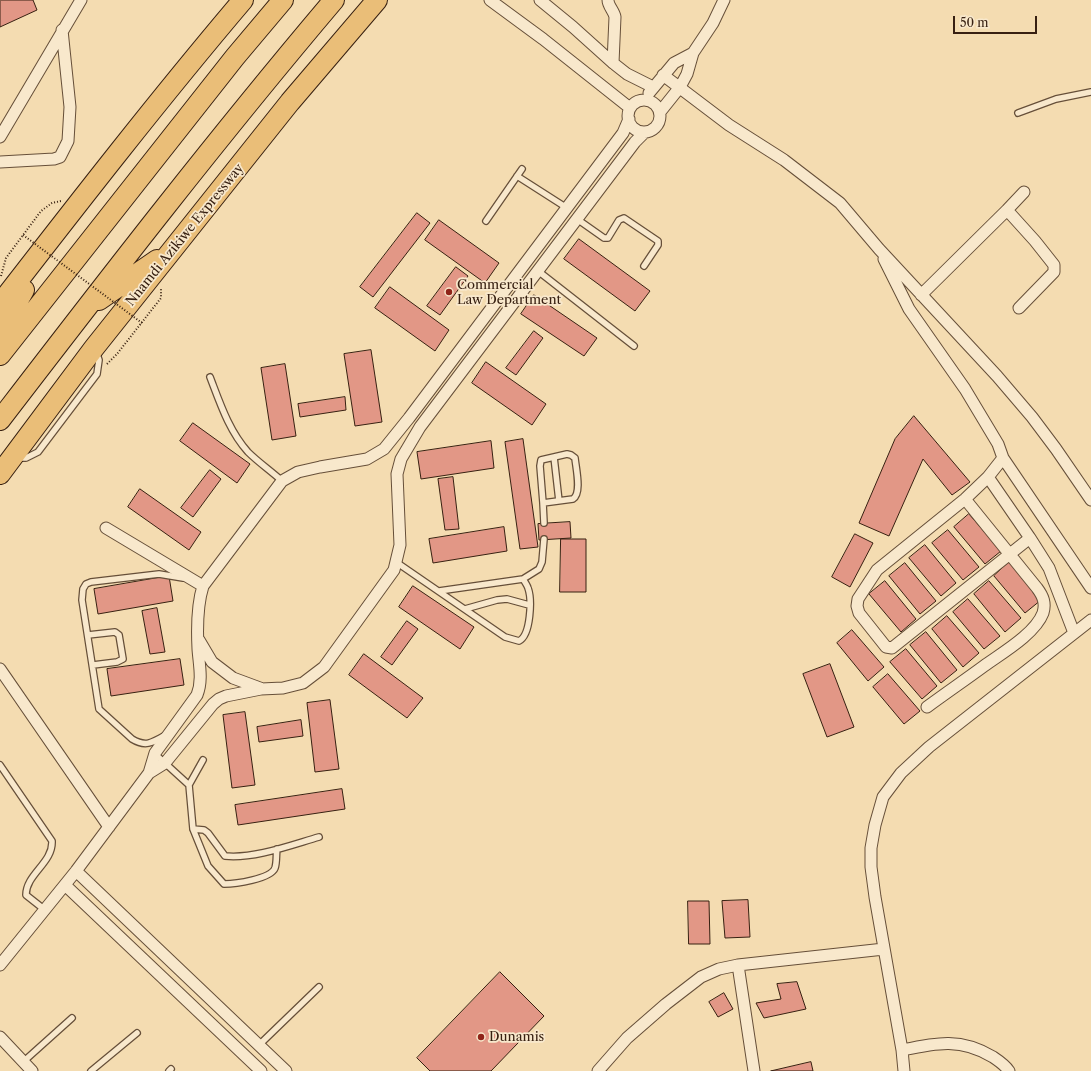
<!DOCTYPE html>
<html>
<head>
<meta charset="utf-8">
<style>
	body { margin:0 }
	#map { position:relative; width:1091px; height:1071px; overflow:hidden; background:#f4dcb1; font-family:"Libre Caslon Text",serif }
	canvas { display:block }
	.scale { position:absolute; left:953px; top:16px; width:84px; height:18px; box-sizing:border-box; border:2px solid #372011; border-top:0; padding-left:5px; font-size:12px; line-height:14px; white-space:nowrap; color:#372011; -webkit-text-stroke:3px #f8e8cc; paint-order:stroke }
</style>
</head>
<body>
<div id="map">
<canvas width="1091" height="1071"></canvas>
<div class="scale">50 m</div>
</div>
<script>
const ctx = document.querySelector('canvas').getContext('2d');
ctx.lineJoin = 'round';
function paint(path, color) { ctx.fillStyle = color; ctx.fill(path, 'evenodd'); }
function strokePath(path, color, width, dash) { ctx.strokeStyle = color; ctx.lineWidth = width; ctx.lineCap = dash ? 'butt' : 'round'; ctx.setLineDash(dash || []); ctx.stroke(path); }
function drawText(font, color, halo, rows, align = 'center') {
  ctx.font = font + ' "Libre Caslon Text",serif'; ctx.lineWidth = 3.5; ctx.setLineDash([]); ctx.textBaseline = 'middle'; ctx.strokeStyle = halo; ctx.fillStyle = color; for (const [text, x, y, turn = 0] of rows) {
    ctx.save(); ctx.translate(x, y); ctx.rotate((+turn || 0) * Math.PI / 180); ctx.textAlign = isNaN(turn) ? turn : align; if (halo) ctx.strokeText(text, 0, 0); ctx.fillText(text, 0, 0); ctx.restore();
  }
}
const building = new Path2D(`
	M1,0H33L37,10L0,27V1Z
	M417,213L430,223L373,297L360,287Z
	M439,220L499,263L485,283L425,240Z
	M579,239L650,291L635,311L564,259Z
	M456,267L468,276L440,315L427,306Z
	M390,287L449,330L435,351L375,308Z
	M534,295L597,338L584,356L521,314Z
	M534,331L543,338L516,375L506,368Z
	M371,350L382,422L355,426L344,354Z
	M486,362L546,404L532,425L472,383Z
	M285,364L296,436L272,440L261,368Z
	M345,397L346,410L300,417L298,404Z
	M914,416L970,482L952,495L923,459L889,536L859,523L895,439Z
	M193,423L250,464L237,483L180,441Z
	M523,439L538,547L520,549L505,442Z
	M491,441L494,468L421,479L417,452Z
	M210,470L221,479L193,517L181,508Z
	M453,477L459,529L445,530L438,479Z
	M140,489L201,532L189,550L128,507Z
	M969,514L1001,551L985,564L954,527Z
	M570,522L571,538L539,540L538,524Z
	M504,527L507,551L433,563L429,539Z
	M948,530L979,567L963,580L932,543Z
	M855,534L873,543L850,587L832,577Z
	M561,539H586V592H560Z
	M925,545L956,583L941,596L909,558Z
	M1009,562L1041,600L1025,613L994,576Z
	M905,563L936,601L920,614L889,576Z
	M169,576L173,601L98,614L94,589Z
	M885,581L916,619L901,632L869,594Z
	M989,581L1021,618L1005,632L974,594Z
	M413,586L474,627L460,649L399,607Z
	M968,599L1000,636L984,649L953,612Z
	M157,608L165,652L150,654L142,611Z
	M947,616L979,653L963,667L932,629Z
	M407,621L418,629L392,665L381,657Z
	M852,630L884,667L868,681L837,643Z
	M926,632L957,670L941,683L910,645Z
	M906,649L937,686L922,699L890,662Z
	M364,654L423,698L407,718L349,675Z
	M180,659L184,685L111,696L107,669Z
	M830,664L854,727L827,737L803,674Z
	M888,674L920,711L904,724L873,687Z
	M330,700L339,769L315,772L307,703Z
	M245,712L255,785L232,788L223,715Z
	M301,720L303,736L259,742L257,727Z
	M342,789L345,809L238,825L235,805Z
	M748,900L750,937L725,938L722,901Z
	M688,901H709L710,944H689Z
	M500,972L544,1016L491,1071H430L417,1058Z
	M797,982L806,1009L764,1018L756,1003L781,999L777,984Z
	M724,993L733,1009L718,1017L709,1002Z
	M811,1062L813,1071H771Z`);
paint(building, '#e29786');
strokePath(building, '#372011', 1);
const lane = new Path2D(`
	M1018,113L1056,99L1091,92
	M517,176L567,208
	M577,219L604,238H608L619,220L624,218L655,239L658,241V245L644,266
	M486,221L522,169
	M538,271L634,346
	M210,377C220,403 229,431 248,452C258,462 271,471 282,481
	M554,457L559,501
	M18,458H26L38,452L97,374L99,360L96,352
	M543,503L540,466L541,460L567,454L571,455L575,458C576,469 582,493 573,499L543,503L544,523
	M396,562L505,637L519,641C531,635 532,599 528,588C527,585 525,582 523,579
	M439,591L523,579L539,569L542,562L544,539
	M465,609L497,600L507,599L529,605
	M88,635L115,632L119,635L123,659L117,662L93,665
	M164,736C152,743 145,747 132,739L99,709L82,600L83,589L86,584L91,582L159,574L183,578
	M155,754L189,785L193,829L208,866L224,884C235,884 271,879 275,868C277,862 276,854 277,849
	M0,765L52,841C53,863 26,874 26,895L45,910
	M189,785L203,760
	M193,829L204,830L208,833L225,856C254,859 291,845 319,837
	M259,1045L319,987
	M23,1062L72,1018
	M91,1071L137,1033
	M169,1071L171,1069`);
const street = new Path2D(`
	M490,0L543,39L630,108
	M540,0L573,27L613,63L627,74L653,87
	M608,0C608,6 614,11 615,17L613,63
	M663,75L729,125L784,160L840,203L879,249L997,376L1032,417L1056,449L1091,500
	M649,93L674,63L693,53
	M628 116a16 16 0 1 1 32 0a16 16 0 1 1-32 0Z
	M660,112L680,87L687,74L693,53L713,23L724,0
	M0,137L81,0
	M0,162L54,159L60,157L68,141L70,107L62,30
	M1007,210L1035,241L1054,265V272L1019,308
	M884,259L909,309L965,389L998,444L1003,458L1091,588
	M921,295L1007,210L1024,192
	M1003,458L988,477L965,499L877,570L858,599L857,606L859,613L886,647L892,648L1030,538
	M988,477L1030,538L1049,568L1074,633
	M106,528L203,586
	M199,640L212,662L233,678L260,688
	M0,669L109,827
	M927,707C946,693 965,680 984,666C1002,653 1035,634 1043,613C1046,603 1043,596 1037,588L965,499
	M149,773L165,763L213,704L219,699L226,696L261,689L283,688L303,683L324,667L394,570L400,545L397,474L401,459L420,427L635,142L645,132
	M76,871L286,1071
	M65,885L261,1071
	M0,965L76,871L149,773L155,753L197,695C203,680 199,664 198,649C197,629 197,605 203,586L282,481L298,472L320,467L367,459L384,449L409,418L623,133L629,119
	M738,965L754,1071
	M0,1037L32,1071
	M902,1050L875,897L871,867V848L875,825L883,797L901,773L929,747L1091,620
	M598,1071L627,1038L666,1004L701,977L719,969L738,965L884,949
	M904,1071L902,1050C935,1043 961,1037 993,1057C999,1061 1005,1065 1009,1071`);
const highway = new Path2D(`
	M99,300L157,260
	M0,304C79,202 159,99 243,0
	M0,333L24,290
	M0,355L235,57L283,0
	M0,420C109,278 218,137 334,0
	M0,474L94,348L290,102L377,0`);
strokePath(lane, '#664f39', 8);
strokePath(street, '#664f39', 13);
strokePath(highway, '#372011', 22);
strokePath(new Path2D(`
	M1,276L6,258L41,211L52,203L61,201
	M107,364L117,354L161,298V288`), '#372011', 2, [1, 2]);
strokePath(lane, '#f8e8cc', 5.5);
strokePath(street, '#f8e8cc', 11);
strokePath(highway, '#eabe78', 20);
strokePath(new Path2D(`
	M23,235L142,323`), '#372011', 2, [1, 2]);
for (const [x, y, r, color] of [
	[449,292,4,"#8f2418"],
	[481,1037,4,"#8f2418"]
]) { const dot = new Path2D(); dot.arc(x, y, r, 0, 2 * Math.PI); ctx.fillStyle = color; ctx.fill(dot); strokePath(dot, '#f8e8cc', 1.5); }
drawText('13px', '#372011', '#f8e8cc', [
	["Nnamdi Azikiwe Expressway",185,235,-51]
]);
drawText('13px', '#372011', '#f8e8cc', [
	["Commercial",457,285],
	["Law Department",457,300],
	["Dunamis",489,1037]
], 'left');
</script>
</body>
</html>
